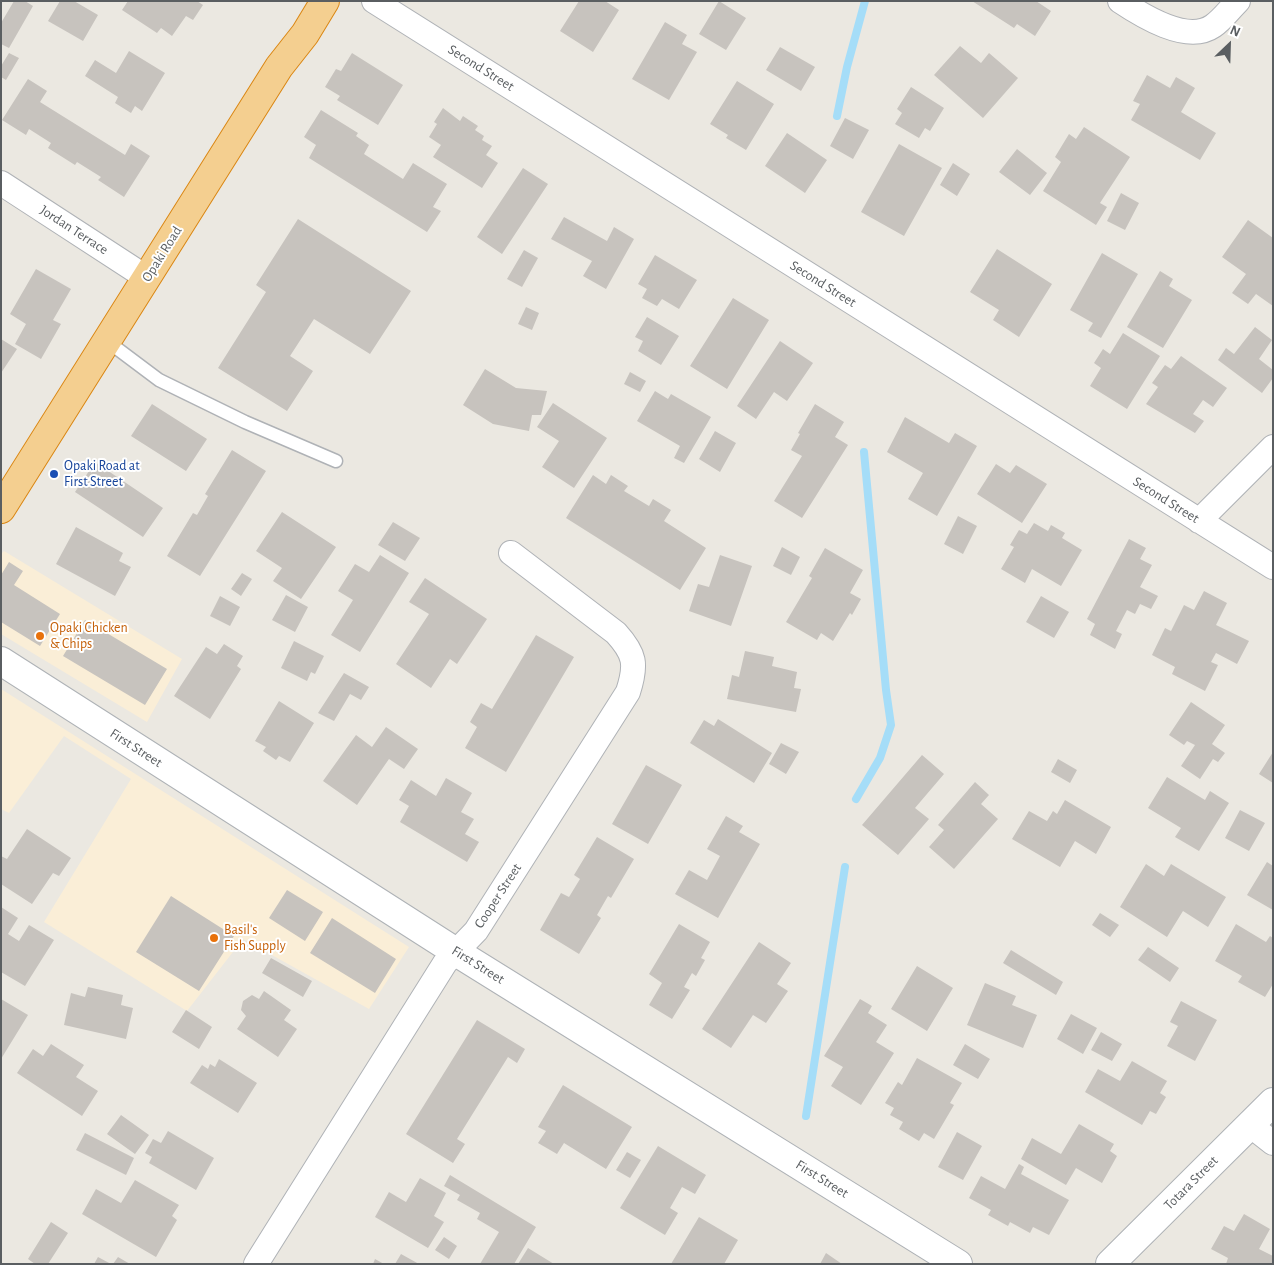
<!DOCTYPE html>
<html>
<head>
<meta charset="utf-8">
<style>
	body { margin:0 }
	#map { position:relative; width:1274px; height:1265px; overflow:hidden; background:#ebe8e1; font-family:"Alegreya Sans",sans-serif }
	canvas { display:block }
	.frame { position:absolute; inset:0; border:2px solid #5a5e61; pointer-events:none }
	.north { position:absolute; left:1204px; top:20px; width:50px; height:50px; -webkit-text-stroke:4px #fff; paint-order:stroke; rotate:24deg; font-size:14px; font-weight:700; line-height:20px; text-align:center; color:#5a5e61 }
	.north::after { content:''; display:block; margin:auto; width:18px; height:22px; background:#5a5e61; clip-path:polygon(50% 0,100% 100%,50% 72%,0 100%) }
</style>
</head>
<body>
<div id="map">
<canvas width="1274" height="1265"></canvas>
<div class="frame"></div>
<div class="north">N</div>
</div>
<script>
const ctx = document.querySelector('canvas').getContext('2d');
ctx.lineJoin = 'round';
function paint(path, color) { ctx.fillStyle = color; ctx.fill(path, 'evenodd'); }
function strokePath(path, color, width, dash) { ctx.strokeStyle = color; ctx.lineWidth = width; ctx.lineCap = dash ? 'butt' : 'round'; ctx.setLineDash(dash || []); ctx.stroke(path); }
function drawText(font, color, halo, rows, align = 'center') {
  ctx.font = font + ' "Alegreya Sans",sans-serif'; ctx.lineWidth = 4; ctx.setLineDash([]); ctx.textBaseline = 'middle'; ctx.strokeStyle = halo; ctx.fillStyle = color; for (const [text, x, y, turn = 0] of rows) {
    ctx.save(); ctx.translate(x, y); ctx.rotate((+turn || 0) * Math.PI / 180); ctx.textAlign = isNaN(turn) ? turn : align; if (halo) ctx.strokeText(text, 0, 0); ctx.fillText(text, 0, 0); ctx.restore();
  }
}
paint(new Path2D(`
	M4,551L182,659L147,722L1,634V554Z
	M1,689L409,947L369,1009L243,939L187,1011L44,922L131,779L64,736L9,813L1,809Z`), '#faeed7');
strokePath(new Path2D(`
	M837,116L847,67L865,1
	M856,799L880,758L891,725L886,690L864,452
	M806,1116L845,867`), '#a5ddf8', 8);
paint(new Path2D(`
	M14,1H25L33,6L9,48L1,44V23Z
	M60,1H74L98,15L83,41L48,21Z
	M128,1H197L203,5L193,20L186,16L172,36L161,28L157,33L122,10Z
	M579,1H605L619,10L593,52L560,31Z
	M719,1L746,18L726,50L699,34Z
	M972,1H1036L1051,11L1035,36L1017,24L1014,28Z
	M665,22L687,35L682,44L697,52L669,100L632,79Z
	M960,46L981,63L989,53L1018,78L983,118L934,75Z
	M780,47L815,67L801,91L766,70Z
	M129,51L165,73L142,111L135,106L131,113L115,103L118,97L85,76L95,60L116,73Z
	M9,53L19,58L6,80L1,77V66Z
	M352,53L403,85L378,125L337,100L340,96L325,87L336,69L341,71Z
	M1147,75L1170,88L1176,77L1195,88L1181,112L1216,133L1200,160L1131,120L1140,104L1133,101Z
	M28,79L47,91L40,102L125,155L131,144L150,156L124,197L98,180L101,177L77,162L75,165L48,148L51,143L29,129L26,135L2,120Z
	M737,81L774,104L746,150L726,138L728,135L710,124Z
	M911,87L944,108L930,131L925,128L919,138L895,124L902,113L897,109Z
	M443,108L460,121L463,116L478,126L475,130L484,136L482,140L492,146L486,155L498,163L482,188L433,157L441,145L429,137L437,124L434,122Z
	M321,110L358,133L356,136L369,145L364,154L403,179L413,163L447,184L433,207L441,211L427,232L309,158L316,145L304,137Z
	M845,118L869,130L853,159L830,146Z
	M1084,127L1130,157L1100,203L1107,207L1096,225L1043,191L1061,162L1055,157L1069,134L1076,139Z
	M787,133L827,160L805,193L765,166Z
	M899,144L942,168L904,236L861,212Z
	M1017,149L1047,173L1030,195L999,172Z
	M953,163L970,174L957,196L940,185Z
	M523,168L548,184L502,254L477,237Z
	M1121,193L1139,203L1125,230L1107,221Z
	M564,217L607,241L614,227L634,239L606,289L583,276L592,261L551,239Z
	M298,219L411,291L370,354L314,319L290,356L313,371L287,411L218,368L266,292L256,285Z
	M1248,220L1273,238V306L1256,294L1248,304L1232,293L1246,274L1222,257Z
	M997,249L1052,284L1019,337L993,320L999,310L970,292Z
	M524,250L538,258L522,287L507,279Z
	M1102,253L1138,274L1101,338L1088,331L1093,323L1070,310Z
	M655,255L697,280L679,309L662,299L657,306L642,298L647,289L638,284Z
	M36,269L71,289L53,320L61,324L41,359L15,344L26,324L10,314Z
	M1160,271L1173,279L1169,286L1192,300L1163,348L1127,327Z
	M733,298L769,320L727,389L690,366Z
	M526,307L539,313L532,330L518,324Z
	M647,317L679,336L661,365L638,351L643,341L635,337Z
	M1255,327L1272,340L1259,359L1273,370V378L1262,393L1218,360L1226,348L1234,354Z
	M1123,333L1160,356L1127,409L1090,386L1101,368L1094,363L1103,349L1110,354Z
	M1,339L17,349L1,373Z
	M780,341L813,363L787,401L774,392L756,419L737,406Z
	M1181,356L1227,388L1213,407L1203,400L1193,414L1204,421L1195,433L1146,404L1158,387L1152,383L1165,365L1171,369Z
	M485,369L516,388L547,391L541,415H532L529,431L493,424L463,405Z
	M630,372L646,381L640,392L624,384Z
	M655,391L668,399L671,394L711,417L684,463L674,458L680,446L637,421Z
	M553,403L607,438L574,488L542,467L559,441L537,427Z
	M152,404L207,439L186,471L131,436Z
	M815,404L844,422L835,437L848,445L802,518L774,501L802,456L791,450L800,434L798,433Z
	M905,417L949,443L955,433L977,446L937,516L908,499L923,473L887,452Z
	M715,431L736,443L720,472L699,459Z
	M232,450L266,471L200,576L167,556L193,513L197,515L208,496L205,494Z
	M95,462L163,508L143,537L75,492Z
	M996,464L1010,473L1016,465L1047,484L1022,523L977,494Z
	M593,475L606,484L611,475L628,486L624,491L649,506L653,499L671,510L664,521L706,548L680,590L566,518Z
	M282,512L336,547L301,599L273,581L282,568L256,551Z
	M958,516L977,526L963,554L944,544Z
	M393,522L420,538L405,561L378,545Z
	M1034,523L1048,531L1051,525L1065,533L1062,538L1082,550L1061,586L1032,569L1025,583L1001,569L1014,547L1010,545L1019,530L1027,534Z
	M76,527L123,553L119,561L131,567L115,596L56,564Z
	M1129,539L1146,548L1140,559L1152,565L1140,587L1158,596L1151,609L1140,604L1135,614L1127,610L1116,631L1122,634L1115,649L1090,635L1095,624L1087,619Z
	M782,547L800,557L791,575L773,566Z
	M825,548L863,570L850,593L861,599L852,615L850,613L833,641L821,633L817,640L786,622L812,578L809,576Z
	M380,555L409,573L360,652L331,635L353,600L338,591L355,564L369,572Z
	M720,555L752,566L731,626L689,611L698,584L709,587Z
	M9,562L23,571L14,585L60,614L40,646L1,622V575Z
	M242,573L252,579L241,596L231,589Z
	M425,578L487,619L457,664L450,659L431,688L396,664L429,614L409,602Z
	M1204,591L1227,603L1216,625L1249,641L1237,664L1216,653L1211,662L1218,665L1205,691L1172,674L1175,667L1152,655L1165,628L1171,631L1184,605L1194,610Z
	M286,595L308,607L295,632L272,620Z
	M220,596L240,607L230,626L210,616Z
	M1041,596L1069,612L1054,638L1026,622Z
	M85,620L167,669L145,705L63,656Z
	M536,635L574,657L506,772L465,748L477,727L470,722L481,703L492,709Z
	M294,641L324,656L315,674L311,672L307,681L281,668Z
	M224,644L243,656L237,666L241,669L210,719L174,696L206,647L217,654Z
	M745,651L774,657L772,666L797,672L794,688L801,689L796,712L727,699L732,675L739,677Z
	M344,673L369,687L361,700L350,694L334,721L318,713Z
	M279,701L314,723L290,762L279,756L276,760L263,751L266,747L255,741Z
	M1191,702L1225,725L1212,744L1225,753L1218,762L1213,759L1200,779L1181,766L1195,745L1187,741L1184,745L1169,735Z
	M718,719L772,753L754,783L690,743L704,720L714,726Z
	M386,727L418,749L404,769L389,759L357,805L323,781L356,735L372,747Z
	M781,743L799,752L786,774L769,764Z
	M1273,752V783L1259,774Z
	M922,755L944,774L915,808L929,819L898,855L862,825Z
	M1058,759L1077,770L1070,783L1051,772Z
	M646,765L682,785L648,844L612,824Z
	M1167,777L1205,800L1210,791L1229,803L1199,851L1175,837L1181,828L1148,808Z
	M446,778L472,793L461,812L474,819L465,834L479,842L467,862L400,822L409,806L399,800L411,780L436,796Z
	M975,782L989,795L981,804L998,819L954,869L929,847L944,830L938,825Z
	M1065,800L1111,827L1096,854L1075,841L1060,867L1012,839L1029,811L1047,821L1053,811L1057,814Z
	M1240,810L1265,823L1249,851L1225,838Z
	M726,816L743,826L739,832L760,844L718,918L675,894L689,870L707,880L720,856L707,849Z
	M27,829L71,858L59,876L53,873L32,904L1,884V856L7,859Z
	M597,837L634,859L611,898L608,896L597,915L601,918L579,954L540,930L561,893L569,897L580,879L574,875Z
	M1267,862L1273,866V910L1247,895Z
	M1146,864L1164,876L1171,864L1226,897L1208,927L1183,911L1167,937L1120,907Z
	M287,890L323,912L305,941L269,918Z
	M171,896L234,936L199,991L136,952Z
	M1,907L18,918L8,934L19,941L29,925L54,940L25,986L1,972Z
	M1100,913L1119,925L1110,937L1092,925Z
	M332,918L396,959L375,993L310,953Z
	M679,924L710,942L701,958L705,960L696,976L692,973L684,987L690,990L672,1019L649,1005L662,983L649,974Z
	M1236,924L1266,942L1270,936L1273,938V984L1265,997L1238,982L1242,976L1215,961Z
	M759,942L791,963L777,984L788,991L766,1023L753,1015L731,1048L702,1029Z
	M1148,947L1179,968L1170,982L1138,960Z
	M1011,950L1063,982L1056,995L1003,963Z
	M271,958L312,981L303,997L262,973Z
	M917,966L953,988L927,1031L891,1009Z
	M985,983L1016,996L1012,1005L1037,1015L1023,1048L967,1025Z
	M88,987L123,995L121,1005L133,1008L126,1039L64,1025L71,993L85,997Z
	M264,991L291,1010L284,1020L297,1029L278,1057L237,1029L246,1016L241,1010L243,1001L252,995L259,999Z
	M1,999L28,1015L1,1059Z
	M860,999L872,1006L868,1013L887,1025L876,1042L894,1053L861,1105L831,1086L843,1067L824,1056Z
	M1181,1001L1217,1020L1195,1061L1167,1046L1178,1026L1170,1022Z
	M186,1010L212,1027L199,1049L172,1032Z
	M1071,1014L1097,1028L1083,1054L1057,1039Z
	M477,1020L525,1049L517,1063L508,1057L457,1139L465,1144L453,1163L406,1134Z
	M1101,1032L1122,1044L1112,1061L1091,1050Z
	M51,1044L84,1065L76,1077L98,1091L82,1116L17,1073L33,1049L43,1056Z
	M965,1044L990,1059L978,1079L953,1065Z
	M917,1058L962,1083L950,1103L954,1105L934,1139L924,1133L919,1141L899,1129L903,1122L890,1115L894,1108L885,1103L898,1082L902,1085Z
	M219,1059L257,1083L238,1113L190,1083L202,1065L208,1069L210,1064L215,1067Z
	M1132,1061L1167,1081L1160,1093L1166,1097L1156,1114L1150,1111L1142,1125L1085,1092L1098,1069L1120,1081Z
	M563,1085L632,1127L606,1169L564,1143L557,1154L538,1143L546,1131L538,1127Z
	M121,1115L149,1135L135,1154L107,1134Z
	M1079,1124L1114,1144L1110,1151L1117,1156L1102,1183L1076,1168L1066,1185L1021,1159L1032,1138L1061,1154Z
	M168,1131L214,1158L196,1190L149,1163L152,1157L145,1153L153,1139L161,1143Z
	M957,1132L982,1146L963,1180L938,1167Z
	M85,1133L134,1158L126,1175L76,1150Z
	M658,1146L706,1175L695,1194L682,1187L670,1208L678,1213L665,1235L620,1208Z
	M627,1152L641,1160L630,1178L616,1170Z
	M1019,1164L1024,1167L1021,1174L1069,1200L1049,1235L1033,1227L1030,1233L1010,1222L1008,1226L988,1215L991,1210L969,1198L981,1176L1005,1189Z
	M450,1175L536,1227L514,1264H480L499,1232L477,1219L480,1213L457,1200L460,1195L444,1186Z
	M420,1178L446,1193L434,1216L444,1222L428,1248L375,1217L389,1192L406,1202Z
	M135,1180L179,1205L172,1216L177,1220L156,1257L82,1214L96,1189L121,1203Z
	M1244,1214L1270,1229L1259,1249L1273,1256V1264H1226L1228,1258L1211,1249L1224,1226L1234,1231Z
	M699,1217L738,1240L724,1264H671Z
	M51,1222L68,1233L48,1264H35L28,1259Z
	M444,1237L457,1246L449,1259L435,1250Z
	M528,1248L554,1264H518Z
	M826,1253L842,1264H820Z
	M401,1254L419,1264H395Z
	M98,1257L111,1264H94Z
	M118,1257L130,1264H113Z
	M375,1259L384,1264H373Z`), '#c7c3be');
const lane = new Path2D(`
	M107,341L159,380L245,422L336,461`);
const street = new Path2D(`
	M374,1L1273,567
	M1120,1C1141,15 1187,44 1213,26C1222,20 1230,9 1238,1
	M1,183L147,278
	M1199,521L1273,447
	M1250,1125L1273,1143
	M256,1264L445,963L476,931L628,692C637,664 635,654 616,633L511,553`);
const secondary = new Path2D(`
	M1,661L456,952L958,1264
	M1110,1264L1273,1102`);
const highway = new Path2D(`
	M1,509L279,67L305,34L325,1`);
strokePath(lane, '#afb2b6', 15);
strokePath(street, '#afb2b6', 26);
strokePath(secondary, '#aeb2b6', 30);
strokePath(highway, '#da8612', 30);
strokePath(lane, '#fff', 12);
strokePath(street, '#fff', 24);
strokePath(secondary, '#fff', 28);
strokePath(highway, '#f4cf90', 28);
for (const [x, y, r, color] of [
	[54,474,5,"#1a4fb4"],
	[40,636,5,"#e8710a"],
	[214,938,5,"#e8710a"]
]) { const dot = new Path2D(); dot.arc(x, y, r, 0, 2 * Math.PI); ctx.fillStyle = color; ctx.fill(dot); strokePath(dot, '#fff', 2); }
drawText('14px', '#5a5e61', '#fff', [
	["Second Street",481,68,32],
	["Jordan Terrace",74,230,33],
	["Opaki Road",162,254,-58],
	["Second Street",823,284,32],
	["Second Street",1166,500,32],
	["First Street",136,748,33],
	["Cooper Street",498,896,-57],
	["First Street",478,965,32],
	["First Street",822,1179,32],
	["Totara Street",1191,1183,-45]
]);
drawText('14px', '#164399', '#fff', [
	["Opaki Road at",64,466],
	["First Street",64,482]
], 'left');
drawText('14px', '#c56008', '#fff', [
	["Opaki Chicken",50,628],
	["& Chips",50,644],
	["Basil's",224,930],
	["Fish Supply",224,946]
], 'left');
</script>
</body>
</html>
